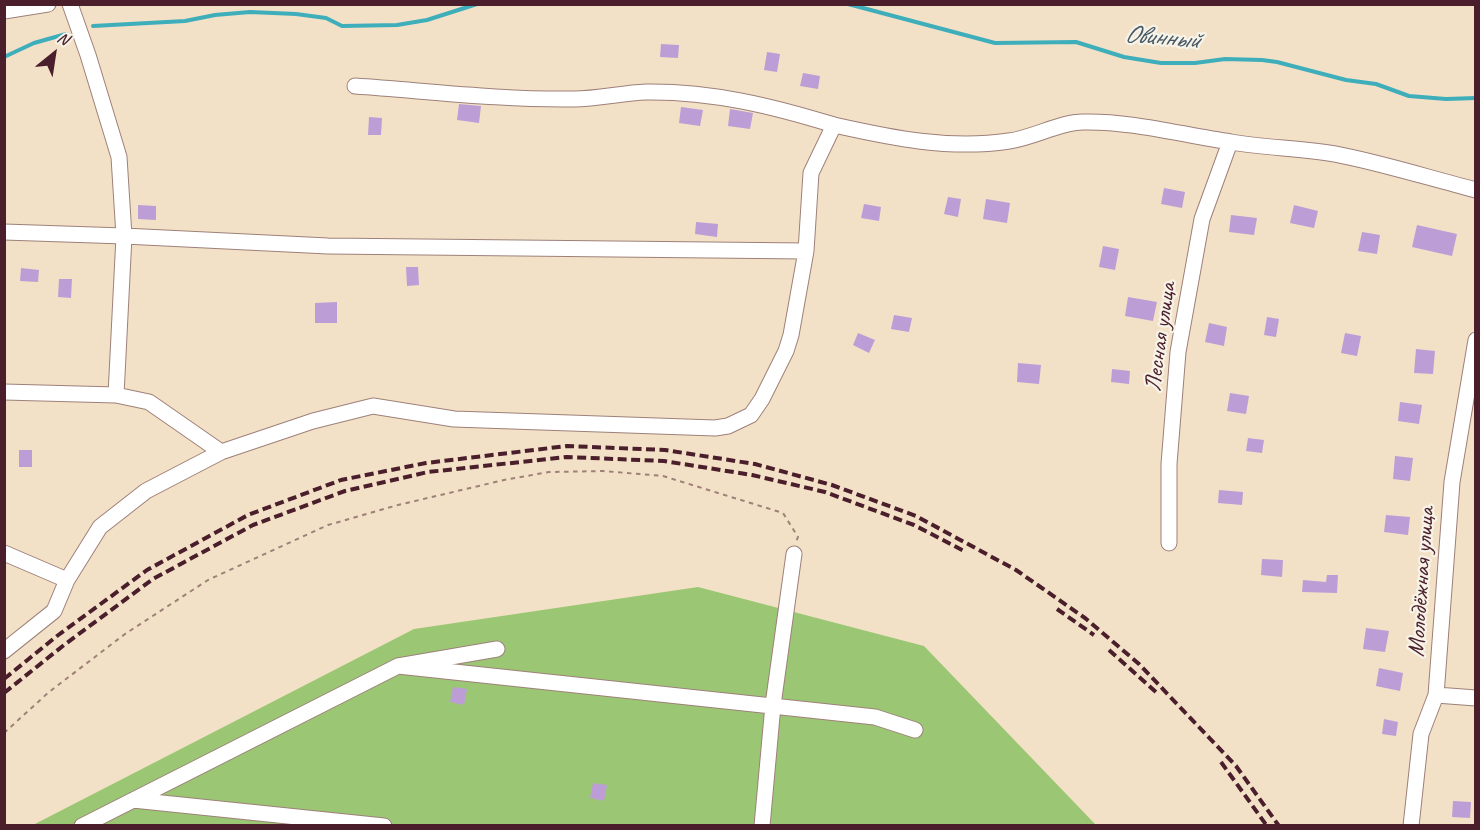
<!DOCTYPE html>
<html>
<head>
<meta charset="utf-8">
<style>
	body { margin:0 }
	#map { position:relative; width:1480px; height:830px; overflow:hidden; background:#f3e1c7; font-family:Caveat,sans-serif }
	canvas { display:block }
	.frame { position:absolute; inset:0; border:6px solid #4a1f2b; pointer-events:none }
	.north { position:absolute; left:24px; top:24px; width:60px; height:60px; -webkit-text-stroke:4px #f7f3e8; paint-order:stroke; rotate:30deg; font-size:16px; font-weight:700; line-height:24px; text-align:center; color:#4a1f2b }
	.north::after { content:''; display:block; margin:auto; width:21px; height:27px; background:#4a1f2b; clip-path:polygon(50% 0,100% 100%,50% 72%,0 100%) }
</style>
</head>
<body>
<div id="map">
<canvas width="1480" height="830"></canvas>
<div class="frame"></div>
<div class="north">N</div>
</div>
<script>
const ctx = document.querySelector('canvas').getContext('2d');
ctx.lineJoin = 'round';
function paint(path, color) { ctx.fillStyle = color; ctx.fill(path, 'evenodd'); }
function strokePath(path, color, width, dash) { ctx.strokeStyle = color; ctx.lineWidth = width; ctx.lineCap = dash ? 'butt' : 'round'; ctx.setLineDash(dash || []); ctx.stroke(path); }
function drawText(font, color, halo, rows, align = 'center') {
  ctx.font = font + ' Caveat,sans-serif'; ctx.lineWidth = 4.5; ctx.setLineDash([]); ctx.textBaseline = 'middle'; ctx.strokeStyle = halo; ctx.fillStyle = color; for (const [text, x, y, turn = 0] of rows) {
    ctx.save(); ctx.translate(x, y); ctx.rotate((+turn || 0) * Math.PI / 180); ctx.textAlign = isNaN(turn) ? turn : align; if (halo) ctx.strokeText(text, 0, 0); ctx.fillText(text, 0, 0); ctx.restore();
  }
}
paint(new Path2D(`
	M698,587L924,646L1096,825L31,826L414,629Z`), '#9bc774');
strokePath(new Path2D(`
	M848,4L995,43L1076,42L1124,57L1161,63H1195L1225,59L1262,60L1277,62L1346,80L1376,84L1409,96L1446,99L1476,98
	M93,26L185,21L215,15L250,12L296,14L326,18L342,26L397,25L427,20L477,4
	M4,57L34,43L66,34`), '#3faebb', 4);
paint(new Path2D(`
	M661,44L679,45L678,58L660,57Z
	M767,52L780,54L777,72L764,70Z
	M803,73L820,76L818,89L800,86Z
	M459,104L481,106L479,123L457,120Z
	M681,107L703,110L700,126L679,123Z
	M730,109L753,113L750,129L728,126Z
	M369,117L382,118L381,135H368Z
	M1164,188L1185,192L1182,208L1161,204Z
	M948,197L961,199L958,217L944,214Z
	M986,199L1010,203L1007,223L983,219Z
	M864,204L881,207L879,221L861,218Z
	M138,205L156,206V220L138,219Z
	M1294,205L1318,211L1314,228L1290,223Z
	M1231,215L1257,218L1254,235L1229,232Z
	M696,222L718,224L717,237L695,234Z
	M1417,225L1457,234L1452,256L1412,247Z
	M1362,232L1380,235L1377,254L1358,251Z
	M1103,246L1119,249L1115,270L1099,267Z
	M406,267H418L419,285L407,286Z
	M21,268L39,270L38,282L20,281Z
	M59,279H72L71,298L58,297Z
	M1128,297L1157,302L1153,321L1125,316Z
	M337,302V323H315V303Z
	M894,315L912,318L909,332L891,329Z
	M1267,317L1279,319L1276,337L1264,335Z
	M1209,323L1227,327L1224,346L1205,342Z
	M858,333L875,340L869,353L853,345Z
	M1345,333L1361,336L1357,356L1341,353Z
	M1416,349L1435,351L1433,374L1414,373Z
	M1018,363L1041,365L1039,384L1017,382Z
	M1112,369L1130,371L1129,384L1111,382Z
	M1230,393L1249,396L1246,414L1227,411Z
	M1400,402L1422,405L1419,424L1398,421Z
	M1248,438L1264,440L1262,453L1246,451Z
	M19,450H32V467H19Z
	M1395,456L1413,458L1410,481L1393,479Z
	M1219,490L1243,492L1242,505L1218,503Z
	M1386,515L1410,517L1408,535L1384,532Z
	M1262,559L1283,560L1282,577L1261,575Z
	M1327,575H1338L1337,593L1302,592L1303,580L1326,582Z
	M1366,628L1389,631L1385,652L1363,649Z
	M1379,668L1403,673L1400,691L1376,686Z
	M453,687L467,689L464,705L450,702Z
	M1384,719L1398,722L1396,736L1382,734Z
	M593,783L607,785L604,801L590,798Z
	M1453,801L1471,802L1470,818L1452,817Z`), '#bd9dd6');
const minor = new Path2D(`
	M70,4L88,55L119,157L124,236L116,395
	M4,11L48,4
	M355,86C428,91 501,100 574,99C598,99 622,93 646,92C711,91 772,106 834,125
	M4,232L124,236L328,246L806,251
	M4,392L116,395L149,402L221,452
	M1169,543V464L1178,352L1202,219L1230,142
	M4,553L67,580
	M4,651L54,611L67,580L100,527L146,491L221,452L313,421L373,406L454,419L715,428L728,426L751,415L762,399L786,351L791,335L806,251L811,173L834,125C892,138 949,150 1009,141C1033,138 1060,122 1083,122C1133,121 1182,135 1231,142C1265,148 1300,148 1335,154C1382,163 1429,178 1476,190
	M398,666L875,717L915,730
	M1436,695L1476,698
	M133,800L384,826
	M82,826L398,666L497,649
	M762,826L773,705L794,554
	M1411,826L1421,734L1436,695L1452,482L1476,340`);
strokePath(minor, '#9e8079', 17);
strokePath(new Path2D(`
	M4,733L49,692L125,634L208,580L328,525L398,505L504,480L549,472L603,471L663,476L783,513L798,537L796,542`), '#9e8079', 2, [4.5, 4.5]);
strokePath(minor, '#fff', 15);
strokePath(new Path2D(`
	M1057,609L1094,635
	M1109,650L1158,694
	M4,679L57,636L147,570L248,515L341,480L426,463L567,446L665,450L755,464L832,485L916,516L1016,570L1085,618L1139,664L1236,766L1279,826
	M4,693L64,645L153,579L253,525L345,491L428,472L567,457L664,461L752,475L825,492L914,525L966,552
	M1221,762L1267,826`), '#4a1f2b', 4, [9, 4.5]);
drawText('24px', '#4a1f2b', '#f7f3e8', [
	["Лесная улица",1161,337,-82],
	["Молодёжная улица",1422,582,-86]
]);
drawText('italic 26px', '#465865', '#f7f3e8', [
	["Овинный",1162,38,5]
]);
</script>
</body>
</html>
